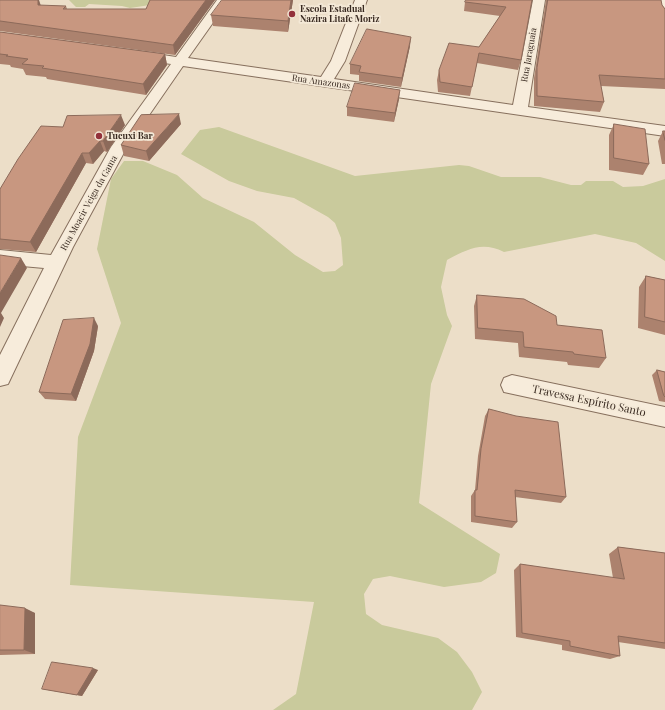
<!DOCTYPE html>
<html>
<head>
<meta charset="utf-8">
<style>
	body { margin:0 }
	canvas { display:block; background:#ecdec8 }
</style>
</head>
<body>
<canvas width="665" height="710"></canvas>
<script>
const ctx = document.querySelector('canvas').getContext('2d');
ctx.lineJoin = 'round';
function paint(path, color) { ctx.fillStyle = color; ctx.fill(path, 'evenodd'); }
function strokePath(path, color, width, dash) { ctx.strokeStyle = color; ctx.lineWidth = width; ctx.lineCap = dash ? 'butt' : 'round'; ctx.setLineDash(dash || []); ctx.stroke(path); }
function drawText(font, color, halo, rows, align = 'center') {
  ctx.font = font + ' "Playfair Display",serif'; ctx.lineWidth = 3.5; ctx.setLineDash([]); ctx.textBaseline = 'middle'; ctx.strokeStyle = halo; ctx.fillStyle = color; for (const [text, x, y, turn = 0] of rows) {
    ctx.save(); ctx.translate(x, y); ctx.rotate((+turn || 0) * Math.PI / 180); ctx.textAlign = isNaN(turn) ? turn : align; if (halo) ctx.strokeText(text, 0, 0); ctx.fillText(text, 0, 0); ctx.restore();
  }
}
paint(new Path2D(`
	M69,0H170V2L130,8L122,6L89,4L85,7H76Z
	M219,127L355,176L459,165L469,166L501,177H540L571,185H581L586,181H613L623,187L643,186L665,179V261L636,243L595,234L504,252C482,241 468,249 447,260L441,287L447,315L452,326L431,384L419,503L500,554L496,573L481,582L444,587L390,576L373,579L364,594L366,614L382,625L438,638L457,652L472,672L482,692L472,710H273L296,694L314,602L70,585L78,437L121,323L97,249L111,179L124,161H143L177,175L203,198L254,222L295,255L323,272L335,271L343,265L341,238L335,223L328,217L294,198L257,191L229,181L181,154L200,130Z`), '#c9ca9c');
const minor = new Path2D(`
	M217,0H229L188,58L321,77L331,61L355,0H367L345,61L334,79L513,105L533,0H545L528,107L665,126V136L183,66L127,147L73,247L8,384L0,386V355L44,268L0,264V250L51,255L111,147L171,64L136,59L131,58L129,55L131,52L136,51L176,57Z
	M658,0H665V18L661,17L659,14Z
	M512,375L665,407V427L504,392L501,385L504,378Z`);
strokePath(minor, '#87705e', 2);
paint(minor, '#f7ecdb');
paint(new Path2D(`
	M0,0L41,6H66L67,9H146L150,0H215L175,55L0,31Z
	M293,0L288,32L213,26L211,15Z
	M532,0L521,60L518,70L477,63L470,96L438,92L437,80L439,70L479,47L500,16L464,11L465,2Z
	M546,0H661L662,5L665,9V89L601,86L604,102L600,112L534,106V78Z
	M0,32L165,54L167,65L146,95L47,79L46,77L26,75L23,69L11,67L10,65L0,64Z
	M410,46L401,87L359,81V75L350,74V64Z
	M399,99L394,122L347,116V107Z
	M181,124L149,161L124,156L121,145Z
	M614,124L649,164L643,175L609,170V135Z
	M125,125L107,152L104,151L93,164L86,163L36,252L0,249V189L63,127Z
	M663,131H665V164H662L658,141Z
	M646,276L665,280V335L638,328L639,287Z
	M477,295L557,325L606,358L599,368L568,365L567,362L519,357L518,343L475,339L474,306Z
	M98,326L94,351L76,401L45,399L39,392Z
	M657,370L665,372V402L659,401L652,375Z
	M489,409L566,497L561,503L515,497L517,522L512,528L471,522V496L475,490L478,456L485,416Z
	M618,547L665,553V649L618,642L620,656L610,659L562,650V645L516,637L514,570L520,564L613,578L609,554Z
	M0,605L35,613V654L0,655Z
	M98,670L82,696L42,689Z`), '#ac826e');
paint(new Path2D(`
	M38,0H39L42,9L38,5Z
	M206,0H215L175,55L173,45Z
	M291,0H293L288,32V21Z
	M411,37L410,46L401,87L402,78Z
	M165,54L167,65L146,95L143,84Z
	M400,90L399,99L394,122L395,113Z
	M179,114L181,124L149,161L146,151Z
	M121,115L125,125L107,152L103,141Z
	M100,141L104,151L93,164L89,153Z
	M82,153L86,163L36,252L30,242Z
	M21,258L27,268L1,313L4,318L0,327V293Z
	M94,318L98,326L94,351L76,401L71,394Z
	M25,608L35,613V654L24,650Z
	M93,668L98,670L82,696L77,695Z`), '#8c6a5a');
const building = new Path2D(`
	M0,0H38V5L66,6L63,9H146L150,0H206L173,45L0,21Z
	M222,0H291L288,21L211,15Z
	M466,0H532L521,60L479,53L472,87L440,82L439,70L449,43L479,47L506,7L465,2Z
	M548,0H661L662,5L665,9V79L599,75L604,102L537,96V68Z
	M367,29L411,37L402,78L359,72L361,66L350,64Z
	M0,32L165,54L143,84L42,68L44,66L22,64L28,59L6,56L8,55L0,54Z
	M355,83L400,90L395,113L347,107Z
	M179,114L146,151L121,145L141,115Z
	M121,115L103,141H100L89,153H82L30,242L0,239V189L18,159L41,126L63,127L67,116Z
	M614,124L645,129L649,164L614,158Z
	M663,131H665V140Z
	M0,255L21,258L0,293Z
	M646,276L665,280V322L645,317Z
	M477,295L524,299L556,316L557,325L602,330L606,358L574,354L573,352L524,347L523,332L478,328Z
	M94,318L90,344L71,394L39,392L63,320Z
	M657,370L665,372V397L664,396Z
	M489,409L516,416L558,422L566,497L515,490L517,522L475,516V490H477L481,449Z
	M618,547L665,553V643L618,636L620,656L570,646V641L522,633L520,564L624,579Z
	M0,605L25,608L24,650H0Z
	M52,662L93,668L77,695L42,689Z`);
paint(building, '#c89780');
strokePath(building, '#8c6a5a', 1);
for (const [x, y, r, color] of [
	[292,14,4,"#93313b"],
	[99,136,4,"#93313b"]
]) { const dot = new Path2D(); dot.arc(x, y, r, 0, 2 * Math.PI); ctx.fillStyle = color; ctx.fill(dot); strokePath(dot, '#f4e9d7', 1.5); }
drawText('bold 9px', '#392a21', '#f4e9d7', [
	["Escola Estadual",300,9],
	["Nazira Litafe Moriz",300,19],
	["Tucuxi Bar",107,136]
], 'left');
drawText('9px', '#392a21', '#f4e9d7', [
	["Rua Jaraguaia",529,55,-80],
	["Rua Amazonas",321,82,8],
	["Rua Moacir Veiga da Gama",89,203,-61]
]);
drawText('11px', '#392a21', '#f4e9d7', [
	["Travessa Espírito Santo",589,401,12]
]);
</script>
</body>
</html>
